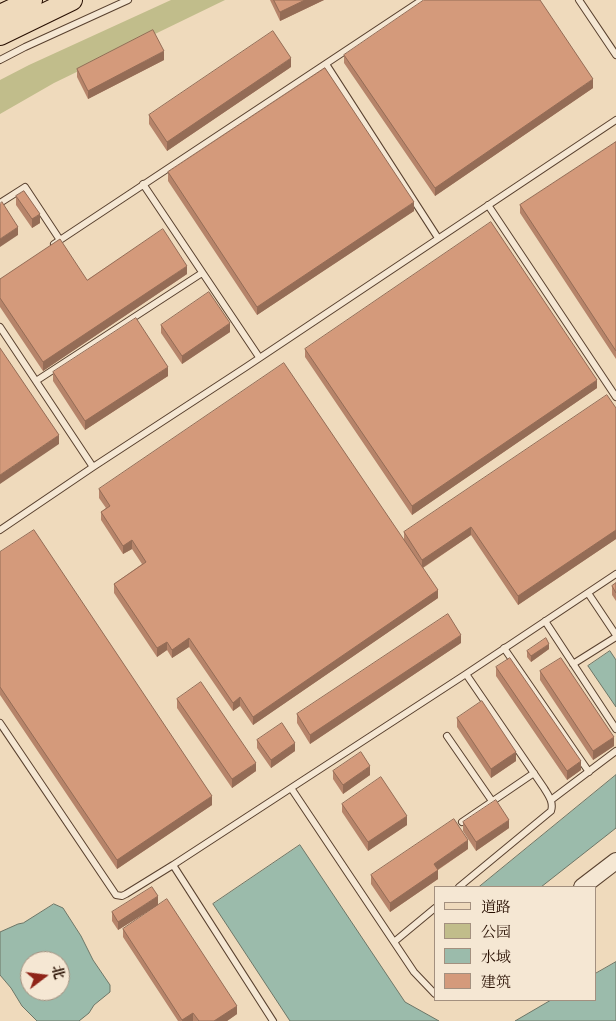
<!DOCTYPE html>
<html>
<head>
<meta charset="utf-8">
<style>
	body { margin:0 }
	#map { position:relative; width:616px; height:1021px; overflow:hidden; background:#efdabc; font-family:"Gentium Book Plus","Noto Serif SC",serif }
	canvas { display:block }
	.legend { position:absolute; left:434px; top:886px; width:162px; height:115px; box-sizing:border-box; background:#f5e7d3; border:1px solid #a3907f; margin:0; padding:6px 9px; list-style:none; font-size:15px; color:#270e00 }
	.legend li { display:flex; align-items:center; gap:10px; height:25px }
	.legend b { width:25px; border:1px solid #a3907f }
	.north { position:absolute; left:20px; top:951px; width:50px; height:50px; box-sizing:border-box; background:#f5e7d3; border:1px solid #a3907f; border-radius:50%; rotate:75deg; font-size:14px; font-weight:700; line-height:20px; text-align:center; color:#270e00 }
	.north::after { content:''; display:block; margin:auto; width:18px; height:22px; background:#8f2418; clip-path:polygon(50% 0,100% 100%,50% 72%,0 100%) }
</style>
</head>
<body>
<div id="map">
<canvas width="616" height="1021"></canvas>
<ul class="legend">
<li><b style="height:6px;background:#efdabc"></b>道路</li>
<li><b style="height:14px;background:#c1bd8b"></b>公园</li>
<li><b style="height:14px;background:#9bbbab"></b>水域</li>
<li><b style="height:14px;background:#d49a7b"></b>建筑</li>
</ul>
<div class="north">北</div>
</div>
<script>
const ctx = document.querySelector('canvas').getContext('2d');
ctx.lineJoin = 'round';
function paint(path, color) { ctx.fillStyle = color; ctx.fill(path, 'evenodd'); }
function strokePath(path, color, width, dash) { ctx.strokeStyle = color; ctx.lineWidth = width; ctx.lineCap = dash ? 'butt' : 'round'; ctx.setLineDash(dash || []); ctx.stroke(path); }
paint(new Path2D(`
	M171,0H225L54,83L0,114V80L29,65Z`), '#c1bd8b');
const water = new Path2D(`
	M610,651L616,660V707L588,666Z
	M616,775V828L541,887H479Z
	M300,845L405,1002L439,1021H290L213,904Z
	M54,904L63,908L81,936L93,960L110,985V992L94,1005L89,1013L79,1021H37L22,1006L11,988L0,975V932L18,924L23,923ZM30,961H60V991H30Z
	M616,962V1021H515L551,1000H595V974Z`);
paint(water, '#9bbbab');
strokePath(water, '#6d7667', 1);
const service = new Path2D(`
	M579,0L616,55
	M0,60L25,47L128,0
	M326,64L438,238
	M143,184L259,357
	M0,203L25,187L60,240
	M488,205L616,397
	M54,244L422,0
	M0,327L93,467
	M36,381L202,273
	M0,530L93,467L246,367L616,120
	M588,593L616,635
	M545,621L616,729
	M504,648L589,772
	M573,664L616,637
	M0,723L116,895L122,896L126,894L173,865
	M447,736L492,801
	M291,788L466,674L616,574
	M551,800L616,751
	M462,822L534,773
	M459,887L551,811C554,802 548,795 544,788L466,674
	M394,942L435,908
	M273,1021L173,865L291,788L414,972L435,994`);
const tertiary = new Path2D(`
	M582,887L616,861`);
const primary = new Path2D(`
	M0,15L32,0
	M0,35L72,0`);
strokePath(service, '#59412f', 8);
strokePath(tertiary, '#59412f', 18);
strokePath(primary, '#270e00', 22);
strokePath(service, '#f5e7d3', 6);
strokePath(tertiary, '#f5e7d3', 16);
strokePath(primary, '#efdabc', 20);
paint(new Path2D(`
	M270,0H324L280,21Z
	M344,55L593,88L435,196L344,63Z
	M164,60L88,99L77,77V69Z
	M291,67L167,151L149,124V115Z
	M616,142V359L520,213V205Z
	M168,172L414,211L257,315L168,181Z
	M16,196L40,223L32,228L16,205Z
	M187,274L43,371L0,307V279L87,280Z
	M161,325L230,332L182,364L161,333Z
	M305,349L597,388L412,515L305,357Z
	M53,372L168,376L85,430L53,381Z
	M616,408V539L518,605L471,535L423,568L438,598L253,725L240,706L233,711L189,647L172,658L167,650L157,657L114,593V584L142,564L132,549L123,554L101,520V512L106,508L99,498V489L404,539V532Z
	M0,552L212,805L117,869L0,695Z
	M616,583V601L612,595V586Z
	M461,643L310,744L297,723V714Z
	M549,649L531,662L527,657V651Z
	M496,667L581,770L567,780L496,676Z
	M540,671L614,746L593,760L540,680Z
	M177,699L256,771L232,788L177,708Z
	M457,718L516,761L491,778L457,727Z
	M257,740L295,751L271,768L257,748Z
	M333,771L370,775L343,794L333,779Z
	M342,804L407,825L368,851L342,812Z
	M463,822L509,828L476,851L463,831Z
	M468,849L438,870V879L390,912L371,884V875Z
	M158,905L118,930L112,921V912Z
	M123,929L237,1014L227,1021H178L123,937Z`), '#b6846a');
paint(new Path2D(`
	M305,0H324L280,21V12Z
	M164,51V60L88,99V91Z
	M291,58V67L167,151V142Z
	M593,79V88L435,196V188Z
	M414,202V211L257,315V307Z
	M40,214V223L32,228V219Z
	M18,227V235L0,247V239Z
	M187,266V274L43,371V362Z
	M230,323V332L182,364V356Z
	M168,367V376L85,430V421Z
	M597,380V388L412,515V506Z
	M59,435V444L0,484V475Z
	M471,527V535L422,568V560Z
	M616,530V539L518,605V596Z
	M132,540V549L123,554V546Z
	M438,590V598L253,725V717Z
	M461,635V643L310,744V735Z
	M189,638V647L172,658V650Z
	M167,642V650L157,657V648Z
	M549,644V649L531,662V656Z
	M240,697V706L233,711V703Z
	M614,737V746L593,760V751Z
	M295,743V751L271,768V760Z
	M516,752V761L491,778V769Z
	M581,761V770L567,780V771Z
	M256,763V771L232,788V779Z
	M370,766V775L343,794V785Z
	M212,796V805L117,869V860Z
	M407,816V825L368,851V842Z
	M509,820V828L476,851V842Z
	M468,840V849L434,872V864Z
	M438,870V879L390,912V903Z
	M158,896V905L118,930V922Z
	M237,1006V1014L227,1021H214Z
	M193,1013V1021H182V1020Z`), '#946c56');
const building = new Path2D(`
	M274,0H305L280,12Z
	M424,0H540L593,79L435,188L344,55Z
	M153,30L164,51L88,91L77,69Z
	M273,31L291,58L167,142L149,115Z
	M325,68L414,202L257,307L168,172Z
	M616,142V351L520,205Z
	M24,191L40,214L32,219L16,196Z
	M2,202L18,227L0,239V204Z
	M491,222L597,380L412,506L305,349Z
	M163,229L187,266L43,362L0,298V279L60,239L87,280Z
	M209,292L230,323L182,356L161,325Z
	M136,318L168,367L85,421L53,372Z
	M0,348L59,435L0,475Z
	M284,363L438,590L253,717L240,697L233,703L189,638L172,650L167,642L157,648L114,584L146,562L132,540L123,546L101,512L110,506L99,489Z
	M607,395L616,408V530L518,596L471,527L422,560L404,532Z
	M34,530L212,796L117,860L0,687V552Z
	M616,583V593L612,586Z
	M448,614L461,635L310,735L297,714Z
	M546,638L549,644L531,656L527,651Z
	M510,658L581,761L567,771L496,667Z
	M561,658L614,737L593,751L540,671Z
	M201,682L256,763L232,779L177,699Z
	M482,701L516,752L491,769L457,718Z
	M282,723L295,743L271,760L257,740Z
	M361,752L370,766L343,785L333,771Z
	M381,777L407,816L368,842L342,804Z
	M496,800L509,820L476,842L463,822Z
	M454,819L468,840L434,864L438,870L390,903L371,875Z
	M152,887L158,896L118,922L112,912Z
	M167,899L237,1006L214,1021H199L193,1013L182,1020L123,929Z`);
paint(building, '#d49a7b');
strokePath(building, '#946c56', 1);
</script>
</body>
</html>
